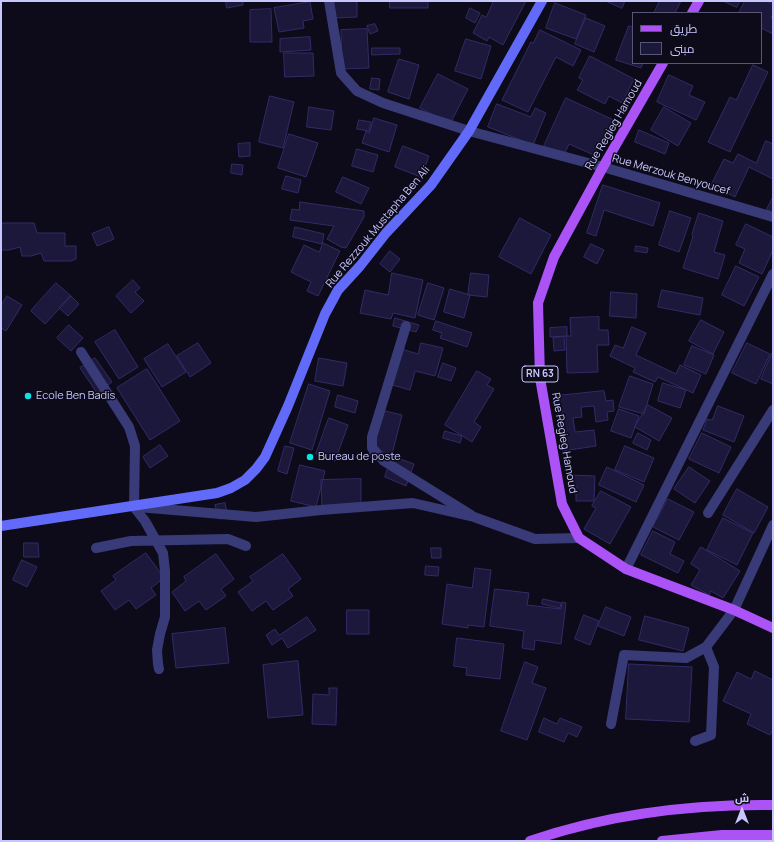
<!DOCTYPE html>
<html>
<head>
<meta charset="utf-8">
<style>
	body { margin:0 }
	#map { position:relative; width:774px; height:842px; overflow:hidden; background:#0d0b1a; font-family:Manrope,Cairo,sans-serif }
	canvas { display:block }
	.frame { position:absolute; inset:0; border:2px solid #c8c7fd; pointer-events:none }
	.legend { position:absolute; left:632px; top:12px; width:130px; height:52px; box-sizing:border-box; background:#0d0b1a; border:1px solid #585675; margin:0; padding:5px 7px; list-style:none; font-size:12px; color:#c8c7fd }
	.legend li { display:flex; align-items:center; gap:8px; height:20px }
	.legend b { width:20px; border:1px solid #585675 }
	.north { position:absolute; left:722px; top:790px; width:40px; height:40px; -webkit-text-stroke:3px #0d0b1a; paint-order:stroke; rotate:0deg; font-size:11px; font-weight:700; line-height:16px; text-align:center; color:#c8c7fd }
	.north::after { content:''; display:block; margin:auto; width:14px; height:18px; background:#c8c7fd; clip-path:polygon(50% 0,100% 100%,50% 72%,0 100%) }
</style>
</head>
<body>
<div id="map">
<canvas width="774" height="842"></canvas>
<div class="frame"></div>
<ul class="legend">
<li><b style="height:5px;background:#ac53f8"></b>طريق</li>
<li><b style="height:11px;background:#1c183b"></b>مبنى</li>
</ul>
<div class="north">ش</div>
</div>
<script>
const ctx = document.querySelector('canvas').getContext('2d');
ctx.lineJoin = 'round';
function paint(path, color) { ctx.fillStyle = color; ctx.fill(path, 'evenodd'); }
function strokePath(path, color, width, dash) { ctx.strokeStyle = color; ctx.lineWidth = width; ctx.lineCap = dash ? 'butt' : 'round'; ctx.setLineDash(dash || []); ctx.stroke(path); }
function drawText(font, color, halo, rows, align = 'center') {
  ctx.font = font + ' Manrope,sans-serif'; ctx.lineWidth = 3; ctx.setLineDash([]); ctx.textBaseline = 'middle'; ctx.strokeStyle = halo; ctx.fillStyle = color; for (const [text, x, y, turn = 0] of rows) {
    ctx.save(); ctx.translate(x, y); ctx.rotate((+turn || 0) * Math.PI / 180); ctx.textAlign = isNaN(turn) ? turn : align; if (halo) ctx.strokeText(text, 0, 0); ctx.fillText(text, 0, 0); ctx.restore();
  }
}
const building = new Path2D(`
	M226,1H243V5L227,8Z
	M334,1H357V17L335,18Z
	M390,1H428V8H390Z
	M494,1H526L503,45L489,37L487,41L473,33L482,15L486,17Z
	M606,1H625L622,8Z
	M660,1H681L675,13H654Z
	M723,1H740L737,7Z
	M745,1H767L773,4V13L771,18L773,19V34L761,28V13H739Z
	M310,2L313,19L303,21L304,28L279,32L274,8Z
	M555,3L586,15L576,39L546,28Z
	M470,8L480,13L475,23L466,18Z
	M271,9L272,42H250V10Z
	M586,18L605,26L594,52L575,44Z
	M375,24L378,31L370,34L367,26Z
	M629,26L633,27V63H643L641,68L616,60Z
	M367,29L369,68L342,69L341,30Z
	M540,30L581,50L573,66L556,57L528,112L502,100L531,42L533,43Z
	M310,37L311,50L280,52V39Z
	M466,39L491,46L481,79L455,71Z
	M372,48H400V54L372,55Z
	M284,53H313L314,76L285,77Z
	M590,56L634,79L622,103L609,96L605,104L577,90L583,80L579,78Z
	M399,59L419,65L409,99L388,92Z
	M753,65L768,72L730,152L708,142L730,97L736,100Z
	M438,74L468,89L450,124L420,108Z
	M669,75L693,86L689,95L705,102L696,120L657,102Z
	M372,78L380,79L379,90L370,89Z
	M270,96L294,102L283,148L259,142Z
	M566,98L618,122L611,137L606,135L596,156L569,144L564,155L544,146Z
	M497,104L531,117L535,108L546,113L533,145L488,127Z
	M309,107L334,111L331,130L307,127Z
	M664,107L691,123L678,146L651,130Z
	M374,118L397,125L389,152L362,143L366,131L369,133Z
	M359,120L371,122L369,131L357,129Z
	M639,130L669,143L665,154L635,142Z
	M289,134L318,143L306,177L278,168Z
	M766,141L773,144V179L749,167L735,197L711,185L724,159L733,163L738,154L756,163Z
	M250,143V156L239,157L238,144Z
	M403,146L429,156L421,177L395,167Z
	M357,149L378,155L373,172L352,166Z
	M232,164L243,165L242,175L231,173Z
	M286,176L301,180L298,193L282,189Z
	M343,177L369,188L361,204L336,192Z
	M603,185L660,203L653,226L604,210L596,236L587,233Z
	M773,197V213L767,209Z
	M300,202L364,211V217L346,248L341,247L327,239L334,226L290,220L292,209L299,210Z
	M670,211L691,218L679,252L659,245Z
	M699,213L723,221L714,252L725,255L718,279L683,268L693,236L692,235Z
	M520,218L551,235L531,274L499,257Z
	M1,223H34L37,233H65V246H76V259L71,261H44L41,253L31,256H22L20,247L9,250H1Z
	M746,224L773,237V250L762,274L739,263L745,249L736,245Z
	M109,227L114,239L97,246L92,234Z
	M295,227L324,234L322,244L293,237Z
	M323,243L340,251L318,296L307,291L311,282L291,272L304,245L319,252Z
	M591,244L604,250L597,264L584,257Z
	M636,246L648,248L647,253L635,251Z
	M390,251L400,259L390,272L380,264Z
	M736,266L759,277L744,306L722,295Z
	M392,273L423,280L415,318L393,313L391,319L360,313L365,290L388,295Z
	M471,273L489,275L487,297L468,295Z
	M133,280L140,288L135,292L144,301L131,313L116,296Z
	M56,283L71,296L45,324L31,311Z
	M428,283L444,288L434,320L418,315Z
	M450,289L470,295L464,318L444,312Z
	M662,290L703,298L700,315L658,307Z
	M611,292L637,294L636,318L610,316Z
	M7,296L22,305L6,331L1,328V306Z
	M71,296L79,304L68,316L59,308Z
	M599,317V330H608L609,345H597L598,372L567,373L566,336H571L570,318Z
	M395,318L419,325L416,332L393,326Z
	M701,320L724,332L713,354L689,341Z
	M436,321L472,333L467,347L440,338L442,333L433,330Z
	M69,325L83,338L71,351L57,338Z
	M567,327V336L550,337V328Z
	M632,327L646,333L636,355L676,374L680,365L701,375L693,393L658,377L655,382L633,372L635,368L610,356L615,345L623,348Z
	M115,330L138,367L119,379L95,342Z
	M564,337L565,350L554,351L553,338Z
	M198,343L211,363L190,377L177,356Z
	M421,343L443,348L435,376L415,371L410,390L389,384L398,348L418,354Z
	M747,343L770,354L756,384L732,373Z
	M168,344L186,372L162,387L144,359Z
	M692,346L714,355L706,374L684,365Z
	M773,351V384L761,379Z
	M95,358L112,382L97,393L80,368Z
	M319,358L347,363L343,386L315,381Z
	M443,363L456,368L451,381L438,377Z
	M147,369L180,421L150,440L117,388Z
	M477,371L491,379L487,385L494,389L474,422L481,427L472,442L445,425Z
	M630,376L653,384L644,414L619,407Z
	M663,383L686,390L680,408L658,401Z
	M309,384L330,391L312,450L290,443Z
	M604,391L606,401L613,400L614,411L607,412L608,420L596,422L594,406L581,407L582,417L573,418L575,432L594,430L596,446L563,451L556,396Z
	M338,395L358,401L355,413L335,407Z
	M648,405L672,418L659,441L635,427Z
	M718,406L744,416L734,442L703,430L707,419L712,420Z
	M619,409L639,416L631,438L611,431Z
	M381,410L402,415L390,462L369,457Z
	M329,418L348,425L335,461L316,454Z
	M445,431L462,436L460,443L443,438Z
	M638,433L651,440L647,450L633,443Z
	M702,433L731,447L719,473L689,459Z
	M160,445L168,456L150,468L143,457Z
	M285,446L294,448L287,474L278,471Z
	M625,446L654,458L644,482L615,470Z
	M392,456L414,464L406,486L385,477Z
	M300,465L325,471L316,507L291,501Z
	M607,467L644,485L636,502L599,485Z
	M689,467L710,481L695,503L674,489Z
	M569,475L595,476L594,501H576V486H569Z
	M361,479V508H322L321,480Z
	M737,489L768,507L754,533L723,515Z
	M601,491L631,507L610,544L584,529L596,508L592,506Z
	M668,499L694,512L679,540L653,527Z
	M225,503L228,517L219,519L215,505Z
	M723,518L753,533L737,565L707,550Z
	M653,531L675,542L670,554L684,561L678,573L641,555Z
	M24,543H38L39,557H24Z
	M701,547L740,571L723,598L711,591L709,595L691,585L700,570L691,564Z
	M431,548H441V558H432Z
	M146,553L164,578L151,588L156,595L136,609L129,600L115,610L101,591L116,580L113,576Z
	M216,554L234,579L221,589L226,596L206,610L199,601L185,611L172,592L186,581L184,577Z
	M283,554L301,579L288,589L293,596L273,610L266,601L252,611L238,592L253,581L250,577Z
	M22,560L37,567L27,587L13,580Z
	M426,566L439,567L438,576L425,575Z
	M475,568L491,570L484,627L468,625V628L442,624L447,584L472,588Z
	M495,589L529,593L527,605L561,609L562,602L566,603L561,644L535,640L534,650L522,648L524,631L490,626Z
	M543,599L561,603L560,608L542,604Z
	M606,607L631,617L624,636L598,626Z
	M347,610H369V634H347Z
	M584,615L599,621L590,645L575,639Z
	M645,616L689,628L683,651L639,640Z
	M307,617L316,630L288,648L282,638L272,645L266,635L275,629L279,635Z
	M225,628L229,663L176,668L172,634Z
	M457,638L504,644L500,679L466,675L467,668L454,666Z
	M298,661L303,715L268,718L263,665Z
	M525,662L538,667L532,683L546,688L527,740L501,731Z
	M629,664L692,667L689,722L626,719Z
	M755,671L773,680V730L770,735L747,724L751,714L723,701L737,672L751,679Z
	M329,688H337L336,725L312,724L313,694L329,695Z
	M544,718L557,724L560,718L582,727L577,737L568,733L564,742L539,732Z`);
paint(building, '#1c183b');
strokePath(building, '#322b66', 1);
strokePath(new Path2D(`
	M329,1L341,73L357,91L383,103L469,131L603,167L773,217
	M406,326L372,437V448L384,461L471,515
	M81,352L129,427L135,446L134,507L145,521L163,553L165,571V617L160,634L157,650L158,664L159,669
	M708,513L773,410
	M96,548L131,541L228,539L246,546
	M626,569L773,274
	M611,724L624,655L686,658L706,647
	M695,741L711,735L714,667L706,647L734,610L773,525`), '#383b78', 10);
strokePath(new Path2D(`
	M138,507L256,517L321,510L413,503L474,517L535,539L579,538`), '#383b78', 10);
strokePath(new Path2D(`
	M1,526L217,493L231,488L245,480L256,469L265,457L288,406L325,314L338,290L360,266L386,233L431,185L469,131L542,1`), '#626bf9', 10);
strokePath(new Path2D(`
	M692,13L699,1
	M663,63L603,167L554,257L538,303L540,378L562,504L579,538L626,569L734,610L773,628
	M530,841C608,814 691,804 773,805
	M662,841L722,835H773`), '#ac53f8', 10);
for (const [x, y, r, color] of [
	[28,396,4,"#09e4e7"],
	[310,457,4,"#09e4e7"]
]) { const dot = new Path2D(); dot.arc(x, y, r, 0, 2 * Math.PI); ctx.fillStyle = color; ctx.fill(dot); strokePath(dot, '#0d0b1a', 1.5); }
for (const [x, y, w] of [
	[540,374,36]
]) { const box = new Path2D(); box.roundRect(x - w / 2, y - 8, w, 16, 3); ctx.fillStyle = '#0d0b1a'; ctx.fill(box); strokePath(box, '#c8c7fd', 1); }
drawText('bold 10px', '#c8c7fd', null, [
	["RN 63",540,374]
]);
drawText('11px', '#c8c7fd', '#0d0b1a', [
	["Rue Regieg Hamoud",614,125,-60],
	["Rue Merzouk Benyoucef",671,175,16],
	["Rue Rezzouk Mustapha Ben Ali",378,227,-50],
	["Rue Regieg Hamoud",564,443,80]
]);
drawText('11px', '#c8c7fd', '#0d0b1a', [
	["Ecole Ben Badis",36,396],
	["Bureau de poste",318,457]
], 'left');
</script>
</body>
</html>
